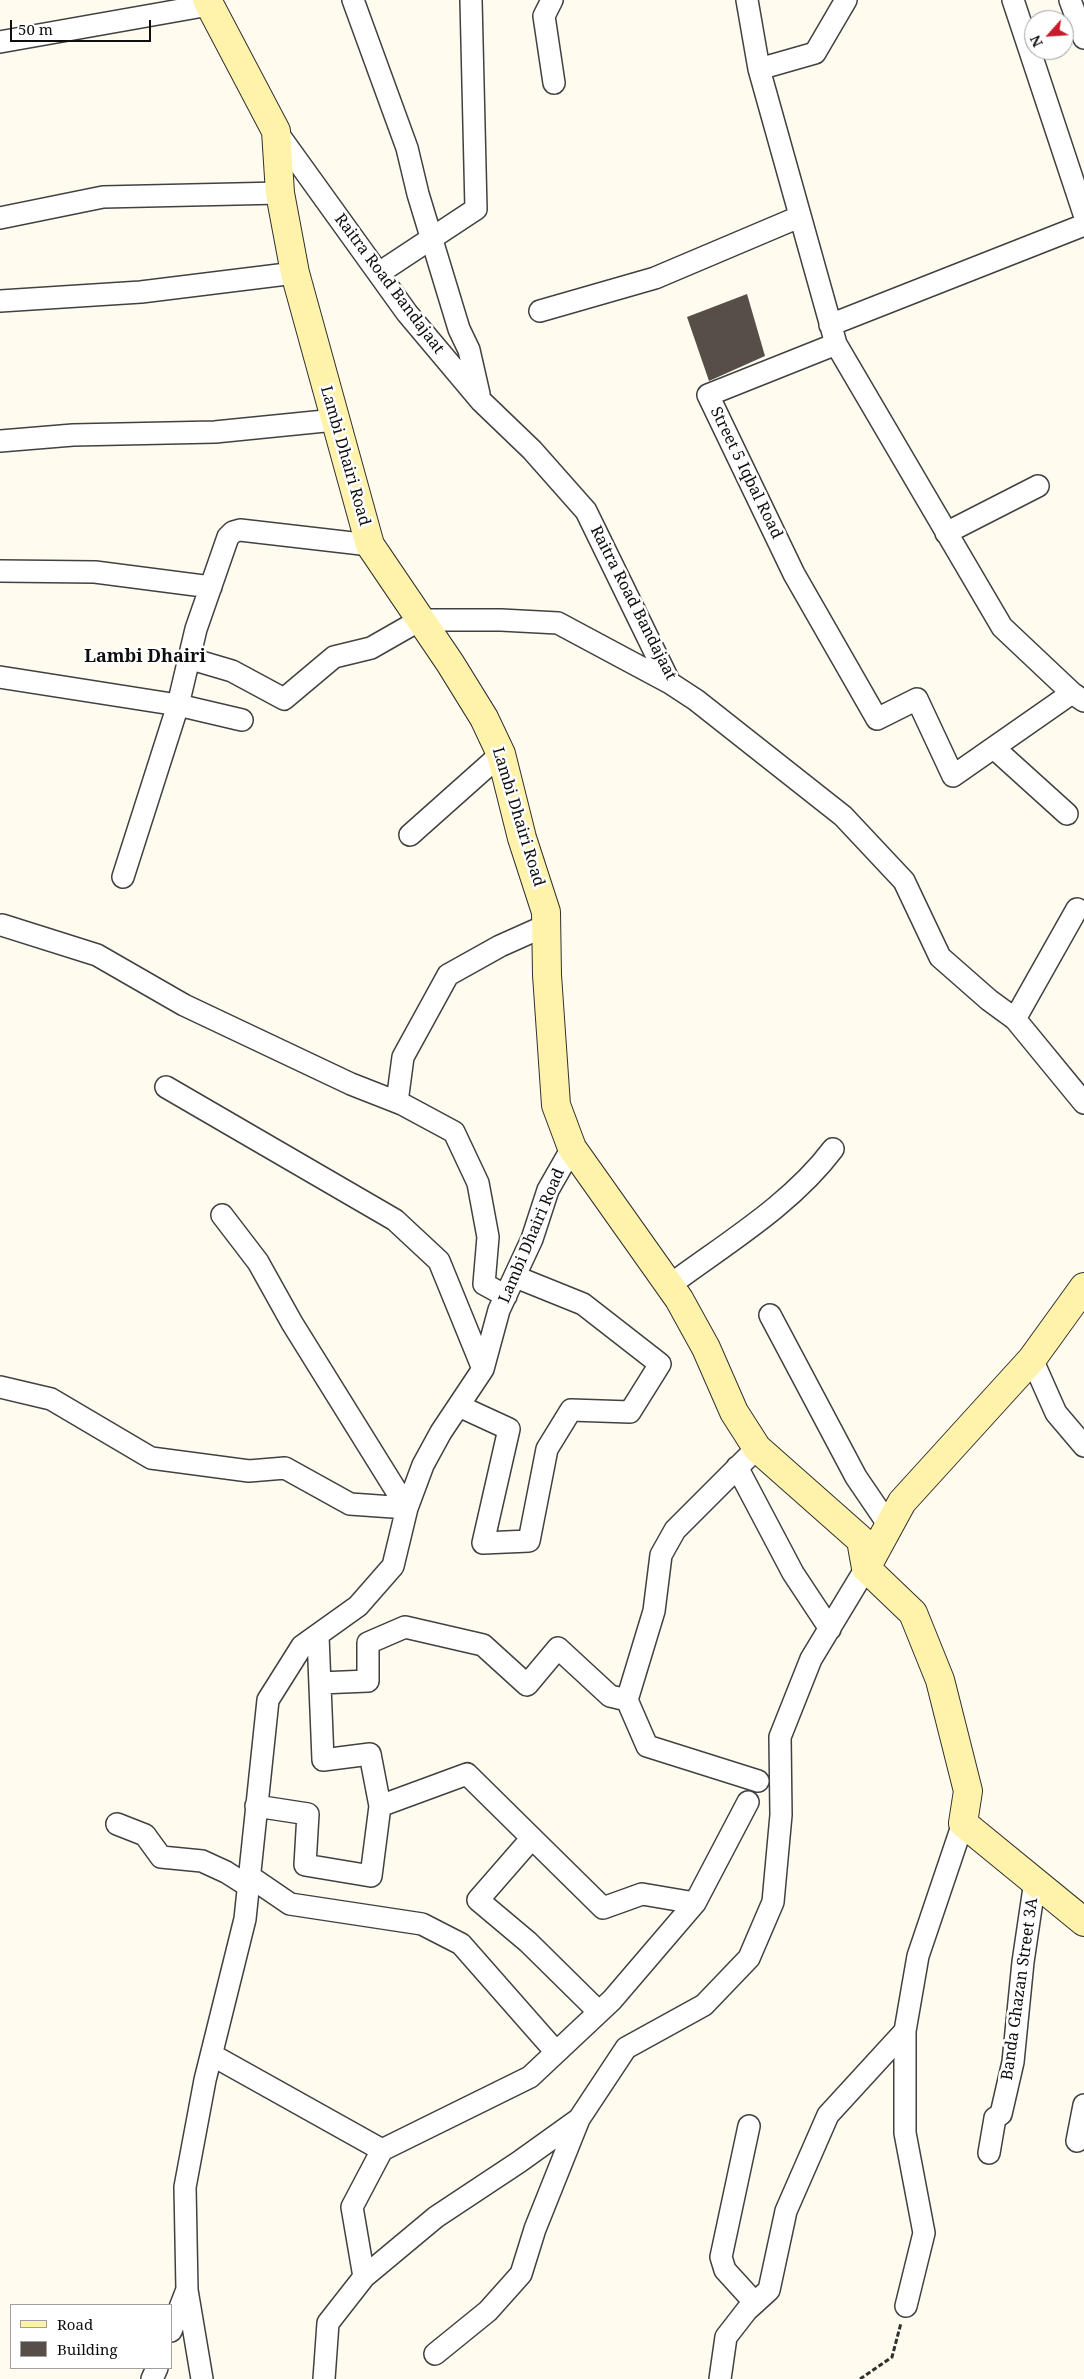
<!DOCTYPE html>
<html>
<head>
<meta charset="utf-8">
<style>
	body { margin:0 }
	#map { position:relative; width:1084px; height:2379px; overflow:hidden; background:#fffbef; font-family:"Noto Serif",serif }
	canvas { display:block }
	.legend { position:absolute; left:10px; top:2304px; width:162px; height:65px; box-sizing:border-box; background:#fff; border:1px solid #9f9f9f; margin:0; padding:6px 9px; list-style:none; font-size:15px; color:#0e0e0e }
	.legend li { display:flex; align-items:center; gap:10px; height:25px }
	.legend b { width:25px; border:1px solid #9f9f9f }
	.north { position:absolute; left:1024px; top:10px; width:50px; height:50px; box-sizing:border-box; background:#fff; border:1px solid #9f9f9f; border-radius:50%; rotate:244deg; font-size:14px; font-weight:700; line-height:20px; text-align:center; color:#0e0e0e }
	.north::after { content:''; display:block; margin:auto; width:18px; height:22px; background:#c71d2b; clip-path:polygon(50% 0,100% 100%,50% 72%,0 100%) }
	.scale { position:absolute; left:10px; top:20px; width:141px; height:22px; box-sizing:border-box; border:2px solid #0e0e0e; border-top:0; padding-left:6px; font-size:15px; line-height:18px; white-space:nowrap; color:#0e0e0e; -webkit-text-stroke:4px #fff; paint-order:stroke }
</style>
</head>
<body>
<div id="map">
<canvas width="1084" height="2379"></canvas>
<ul class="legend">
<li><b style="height:6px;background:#fff2aa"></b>Road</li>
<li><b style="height:14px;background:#574e49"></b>Building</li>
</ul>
<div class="north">N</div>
<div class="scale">50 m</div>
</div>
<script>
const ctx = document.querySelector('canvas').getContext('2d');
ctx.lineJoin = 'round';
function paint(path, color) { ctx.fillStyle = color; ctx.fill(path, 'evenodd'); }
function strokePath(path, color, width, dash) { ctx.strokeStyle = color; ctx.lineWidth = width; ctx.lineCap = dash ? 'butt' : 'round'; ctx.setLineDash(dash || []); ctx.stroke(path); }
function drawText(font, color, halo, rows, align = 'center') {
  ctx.font = font + ' "Noto Serif",serif'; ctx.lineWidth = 5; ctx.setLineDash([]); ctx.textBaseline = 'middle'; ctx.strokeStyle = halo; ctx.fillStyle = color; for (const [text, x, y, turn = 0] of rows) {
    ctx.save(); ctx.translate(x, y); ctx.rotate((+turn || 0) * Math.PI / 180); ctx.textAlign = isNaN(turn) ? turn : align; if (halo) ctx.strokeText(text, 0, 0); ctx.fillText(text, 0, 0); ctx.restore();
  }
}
paint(new Path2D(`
	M747,294L765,356L709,381L687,317Z`), '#574e49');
const street = new Path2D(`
	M353,0L407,148L418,194L459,329L469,350L479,394
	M552,0L544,16L554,83
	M747,0L759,69L836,344L708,395L794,574L877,719L917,699L953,776L1072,693
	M1013,0L1084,214
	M1070,0L1084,38
	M0,42L209,5
	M759,69L815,53L846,0
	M276,131L407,313L481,401L532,450L586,511L670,683L696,700L843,816L904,881L940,957L989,1000L1015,1019L1084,1103
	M0,218L103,197L280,193
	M379,273L476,209L471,0
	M0,301L141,292L295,273
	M540,311L655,278L799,217
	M830,325L1084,225
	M836,344L1002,627L1072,693L1084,701
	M0,441L73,435L215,432L335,420
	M946,533L1038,486
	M0,571L95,572L211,587
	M188,658L232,671L284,699L334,657L371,648L420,620H501L558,623L670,683
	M0,677L178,705L242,720
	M994,748L1067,814
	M410,835L501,754
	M123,877L178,705L196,629L228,537L233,532L240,530L370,545
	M2,925L97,955L184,1005L351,1084L402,1104L454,1132L478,1183L488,1237L484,1284L506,1296
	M1015,1019L1077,909
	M166,1087L395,1220L439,1261L483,1369
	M397,1102L403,1057L448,975L500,946L547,925
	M222,1215L258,1262L292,1323L407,1508
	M670,1285C725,1244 791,1205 833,1149
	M770,1315L856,1477L888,1524
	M1032,1359L1056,1413L1084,1446
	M0,1387L51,1399L151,1458L249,1471L285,1468L350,1504L407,1508
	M459,1406L509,1429L483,1543L529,1541L547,1449L571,1410L630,1412L660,1364L583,1304L516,1277
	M757,1448L675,1530L661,1555L654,1611L627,1700L647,1746L758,1781
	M737,1467L793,1573L830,1629
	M318,1636L323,1760L370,1754L380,1806
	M320,1683L368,1681V1643L405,1627L483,1645L527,1685L558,1648L610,1696L627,1700
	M256,1806L308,1814L305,1865L371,1876L380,1806L467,1774L603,1908L642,1894L695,1903
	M117,1824L145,1835L161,1857L202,1861L226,1872L248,1886
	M532,1838L478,1900L528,1942L599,2012
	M249,1876L290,1904L422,1924L461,1944L556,2052
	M905,2031V2133L924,2233L906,2306
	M212,2055L382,2150
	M749,2126L721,2257L725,2270L755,2303
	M1077,2141L1084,2105
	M989,2153L995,2118L1001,2114L1013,2062L1023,1962L1035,1881
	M364,2277L352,2207L382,2150L530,2077L612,2000L695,1903L748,1802
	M171,2331L186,2292
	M435,2354L488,2311L521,2274L535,2229L579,2119
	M152,2379L157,2368
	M202,2379L187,2290L185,2187L205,2080L245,1919L268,1700L302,1646L358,1606L393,1566L407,1508L423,1465L441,1432L483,1369L499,1310L532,1239L548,1190L572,1148
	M324,2379L328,2323L364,2277L436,2217L519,2162L579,2119L626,2048L704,2005L749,1958L773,1902L781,1815L780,1737L811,1659L866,1568
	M720,2379L726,2337L747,2310L769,2290L786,2211L828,2115L905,2031L918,1956L963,1823`);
const secondary = new Path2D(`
	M207,0L276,131L280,193L295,273L370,545L450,663L484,718L501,754L522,838L546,912L547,975L556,1105L572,1148L679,1299L706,1348L734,1412L757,1448L861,1540L866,1568L913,1613L940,1680L968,1791L963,1823L1084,1922
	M866,1568L902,1502L1032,1359L1084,1287`);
strokePath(street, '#414141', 24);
strokePath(secondary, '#303030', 30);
strokePath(new Path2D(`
	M860,2379L892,2357L901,2323`), '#303030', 3, [5, 2.5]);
strokePath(street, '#fff', 21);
strokePath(secondary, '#fff2aa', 28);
drawText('16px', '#0e0e0e', '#fff', [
	["Raitra Road Bandajaat",389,284,53],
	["Lambi Dhairi Road",345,456,74],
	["Street 5 Iqbal Road",746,473,64],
	["Raitra Road Bandajaat",633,603,63],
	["Lambi Dhairi Road",518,817,73],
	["Lambi Dhairi Road",532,1236,-67],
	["Banda Ghazan Street 3A",1020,1989,-82]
]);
drawText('bold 18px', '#0e0e0e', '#fff', [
	["Lambi Dhairi",145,657]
]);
</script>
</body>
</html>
